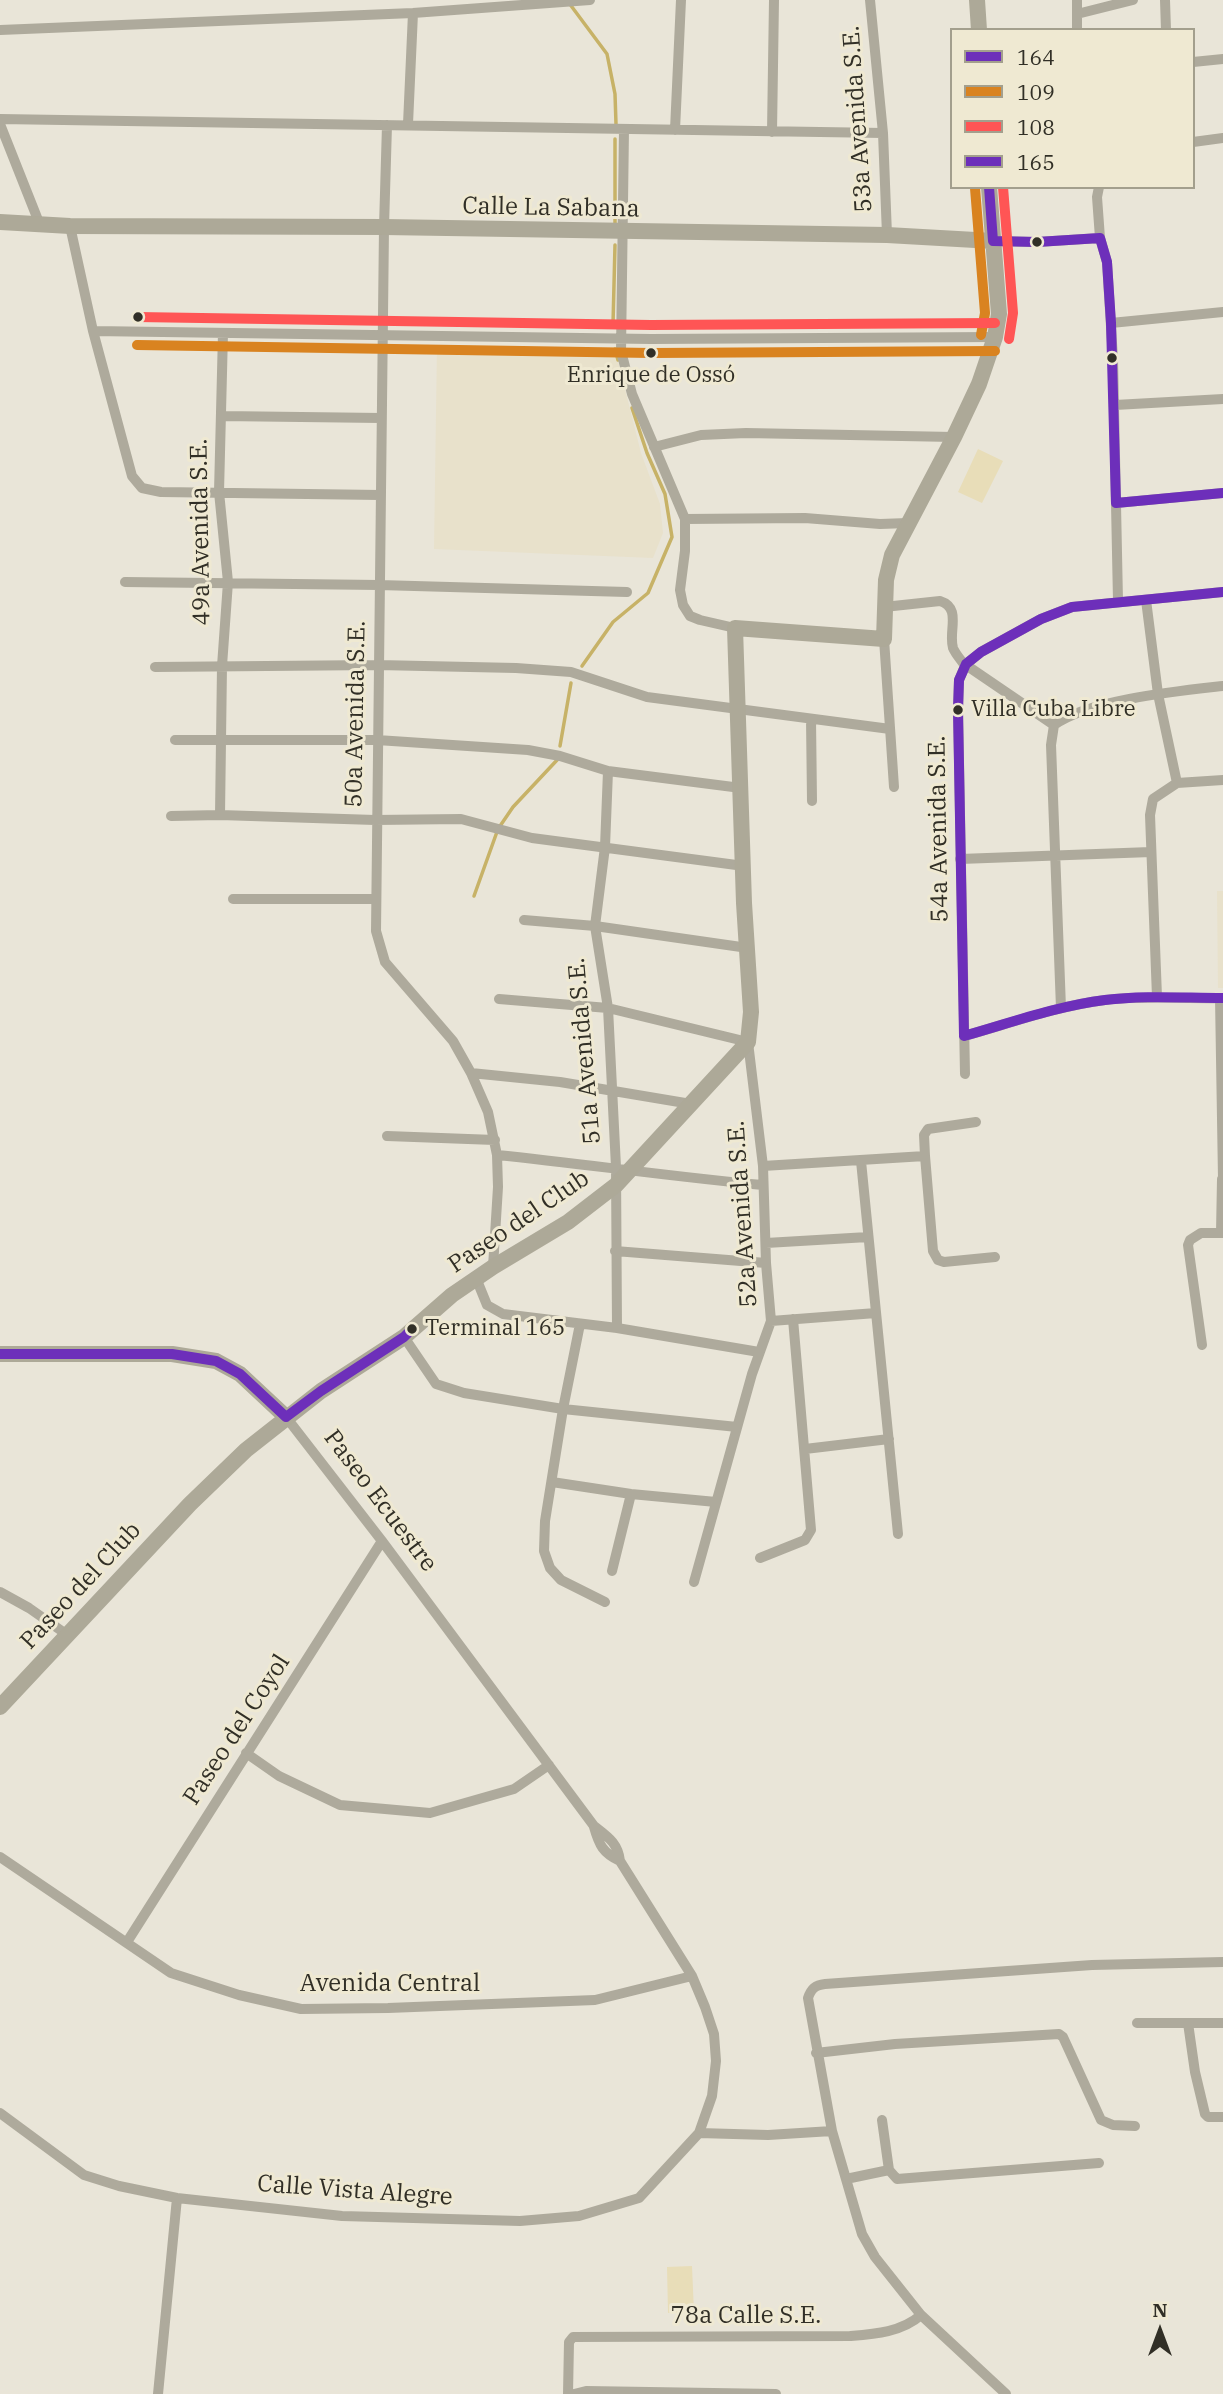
<!DOCTYPE html>
<html>
<head>
<meta charset="utf-8">
<style>
	body { margin:0 }
	#map { position:relative; width:1223px; height:2394px; overflow:hidden; background:#e9e5d8; font-family:"IBM Plex Serif",serif }
	canvas { display:block }
	.legend { position:absolute; left:950px; top:28px; width:245px; height:161px; box-sizing:border-box; background:#efe9d2; border:2px solid #a39f8d; margin:0; padding:9px 12px; list-style:none; font-size:21px; color:#312f26 }
	.legend li { display:flex; align-items:center; gap:14px; height:35px }
	.legend b { width:35px; border:2px solid #a39f8d }
	.north { position:absolute; left:1125px; top:2296px; width:70px; height:70px; -webkit-text-stroke:5px #efe9d2; paint-order:stroke; rotate:0deg; font-size:19px; font-weight:700; line-height:28px; text-align:center; color:#312f26 }
	.north::after { content:''; display:block; margin:auto; width:24px; height:32px; background:#312f26; clip-path:polygon(50% 0,100% 100%,50% 72%,0 100%) }
</style>
</head>
<body>
<div id="map">
<canvas width="1223" height="2394"></canvas>
<ul class="legend">
<li><b style="height:9px;background:#6d2fba"></b>164</li>
<li><b style="height:9px;background:#d98320"></b>109</li>
<li><b style="height:9px;background:#f55"></b>108</li>
<li><b style="height:9px;background:#6d2fba"></b>165</li>
</ul>
<div class="north">N</div>
</div>
<script>
const ctx = document.querySelector('canvas').getContext('2d');
ctx.lineJoin = 'round';
function paint(path, color) { ctx.fillStyle = color; ctx.fill(path, 'evenodd'); }
function strokePath(path, color, width, dash) { ctx.strokeStyle = color; ctx.lineWidth = width; ctx.lineCap = dash ? 'butt' : 'round'; ctx.setLineDash(dash || []); ctx.stroke(path); }
function drawText(font, color, halo, rows, align = 'center') {
  ctx.font = font + ' "IBM Plex Serif",serif'; ctx.lineWidth = 6; ctx.setLineDash([]); ctx.textBaseline = 'middle'; ctx.strokeStyle = halo; ctx.fillStyle = color; for (const [text, x, y, turn = 0] of rows) {
    ctx.save(); ctx.translate(x, y); ctx.rotate((+turn || 0) * Math.PI / 180); ctx.textAlign = isNaN(turn) ? turn : align; if (halo) ctx.strokeText(text, 0, 0); ctx.fillText(text, 0, 0); ctx.restore();
  }
}
paint(new Path2D(`
	M437,345L615,349L641,453L660,504L663,533L653,558L434,549Z
	M1217,891H1223V988H1218Z`), '#e8e1cb');
paint(new Path2D(`
	M978,449L1003,461L982,503L958,492Z
	M692,2266L694,2312L668,2313L667,2267Z`), '#e8ddb8');
strokePath(new Path2D(`
	M569,3L607,54L615,94L616,124
	M615,139V224
	M613,324L615,245
	M615,349L618,360
	M582,666L613,622L648,593L672,537L665,494L647,453L632,408
	M560,746L571,683
	M474,896L498,829L513,807L558,759`), '#c7b267', 3.5);
strokePath(new Path2D(`
	M870,0L883,133L887,235
	M1077,0V30
	M1165,0L1166,30
	M1077,14L1133,0
	M0,30L413,13L590,0
	M1193,62L1223,59
	M0,119L883,133
	M0,124L40,225
	M408,124L413,13
	M387,125L384,227L376,931L385,962L453,1041L471,1073L488,1112L497,1155L498,1187L493,1267
	M624,129L621,351L632,394L685,519V551L680,590L683,605L690,616L700,620L735,628
	M675,130L681,0
	M772,132L774,0
	M1193,142L1223,138
	M1099,187L1097,197L1100,238L1107,262L1113,359L1118,601
	M70,226L93,331L132,476L142,488L161,492L380,495
	M993,241L1037,242L1100,238
	M1111,323L1223,312
	M93,331L651,339L995,337
	M1115,405L1223,399
	M221,416L381,418
	M654,447L701,435L746,433L954,437
	M1116,503L1223,493
	M685,519L805,518L880,524L908,523
	M125,582L379,585L627,592
	M1146,600L1158,694L1177,783
	M884,607L940,601C962,608 948,631 953,648C955,653 960,659 963,663L1054,725
	M884,639L894,787
	M155,667L378,665L516,668L571,672L647,697L890,729
	M811,719L812,801
	M175,740H377L528,750L560,756L608,771L741,788
	M608,771L605,847L595,926L608,1008L616,1167L617,1328
	M220,815L222,666L228,582L219,492L223,333
	M171,816L220,815L375,820L461,819L532,838L744,866
	M960,859L1151,852
	M233,899H374
	M524,920L595,926L748,948
	M1157,997L1150,815L1153,799L1177,783L1223,780
	M1220,998L1223,1179
	M499,999L608,1008L748,1042L763,1166L766,1263L771,1321L752,1374L694,1582
	M1061,1008L1051,745L1054,725C1088,700 1179,691 1223,686
	M964,1036C1011,1023 1057,1006 1105,1000C1144,995 1184,999 1223,998
	M471,1073L560,1082L691,1104
	M965,1074L958,710L959,680L966,664L981,652L1041,619L1072,607L1223,592
	M387,1136L495,1140
	M497,1155C586,1164 674,1177 763,1185
	M925,1156L933,1251L938,1260L944,1262L995,1257
	M861,1161L898,1534
	M763,1166L925,1156L924,1135L928,1129L976,1122
	M1221,1233L1222,1179
	M766,1243L868,1237
	M615,1251L766,1263
	M476,1278L487,1305L503,1314L617,1328L759,1352
	M771,1321L876,1313
	M580,1324L563,1409L545,1521L544,1551L550,1568L561,1580L605,1602
	M404,1337L436,1384L464,1393L563,1409L737,1427
	M1202,1345L1188,1245L1190,1240L1201,1233H1223
	M805,1449L889,1439
	M552,1482L631,1494L716,1502
	M760,1558L805,1540L811,1530L793,1319
	M612,1571L631,1494
	M0,1592L29,1608L66,1634
	M246,1753L279,1776L340,1805L430,1813L514,1789L549,1765
	M594,1827C599,1845 603,1853 620,1861
	M0,1857L171,1973L239,1995L301,2009L388,2008L595,2000L692,1976
	M127,1942L382,1541
	M1137,2023H1223
	M1188,2023L1195,2072L1205,2114L1208,2117H1223
	M816,2053L895,2044L1059,2034L1063,2037L1101,2120L1113,2125L1135,2126
	M0,2113L84,2175L119,2186L177,2198L342,2216L520,2221L579,2216L639,2198L699,2133L712,2096L716,2061L714,2034L705,2007L692,1976L620,1861C618,1843 608,1837 594,1826L382,1541L286,1417
	M882,2120L889,2170L897,2179L1099,2163
	M699,2133L768,2135L832,2131
	M846,2179L889,2170
	M158,2394L177,2198
	M568,2394L569,2342L573,2337L850,2336C875,2334 902,2332 921,2315
	M574,2394L586,2391L776,2394
	M1006,2394L921,2315L875,2257L862,2234L832,2131L808,1998C811,1989 815,1985 825,1984L1092,1965L1223,1962`), '#aeaa9c', 10);
strokePath(new Path2D(`
	M977,0L979,30
	M0,222L70,226L384,227L887,235L993,241
	M0,1354H172L216,1361L240,1374L286,1417
	M0,1707L190,1504L246,1450L321,1391L404,1337L452,1295L493,1267L568,1222L616,1185L748,1042L751,1012L744,903L735,628L884,639L886,580L892,555L954,437L979,384L995,337L999,314L989,187`), '#ada998', 16);
strokePath(new Path2D(`
	M989,187L993,241
	M1100,238L1107,262L1111,323L1116,503
	M993,241L1037,242L1100,238
	M1116,503L1223,493
	M964,1036L958,710L959,680L966,664L981,652L1041,619L1072,607L1223,592
	M964,1036C1010,1023 1057,1006 1105,1000C1144,995 1184,998 1223,998`), '#6d2fba', 10);
strokePath(new Path2D(`
	M975,188L985,313L981,335
	M137,345L651,353L995,351`), '#d98320', 10);
strokePath(new Path2D(`
	M1003,187L1013,313L1009,339
	M137,317L651,325L995,323`), '#f55', 10);
strokePath(new Path2D(`
	M0,1354H172L216,1361L240,1374L286,1417
	M286,1417L321,1391L404,1337L412,1329`), '#6d2fba', 10);
for (const [x, y, r, color] of [
	[1037,242,6,"#312f26"],
	[138,317,6,"#312f26"],
	[651,353,6,"#312f26"],
	[1112,358,6,"#312f26"],
	[958,710,6,"#312f26"],
	[412,1329,6,"#312f26"]
]) { const dot = new Path2D(); dot.arc(x, y, r, 0, 2 * Math.PI); ctx.fillStyle = color; ctx.fill(dot); strokePath(dot, '#efe9d2', 2.5); }
drawText('22px', '#312f26', '#efe9d2', [
	["Enrique de Ossó",651,376,"center"],
	["Villa Cuba Libre",971,710],
	["Terminal 165",425,1329]
], 'left');
drawText('24px', '#312f26', '#efe9d2', [
	["53a Avenida S.E.",858,119,-94],
	["Calle La Sabana",551,208,1],
	["49a Avenida S.E.",201,532,-91],
	["50a Avenida S.E.",356,714,-89],
	["54a Avenida S.E.",939,829,-91],
	["51a Avenida S.E.",585,1051,-95],
	["52a Avenida S.E.",743,1214,-94],
	["Paseo del Club",519,1222,-34],
	["Paseo Ecuestre",380,1501,53],
	["Paseo del Club",81,1586,-47],
	["Paseo del Coyol",237,1730,-57],
	["Avenida Central",390,1984],
	["Calle Vista Alegre",355,2191,4],
	["78a Calle S.E.",746,2316]
]);
</script>
</body>
</html>
